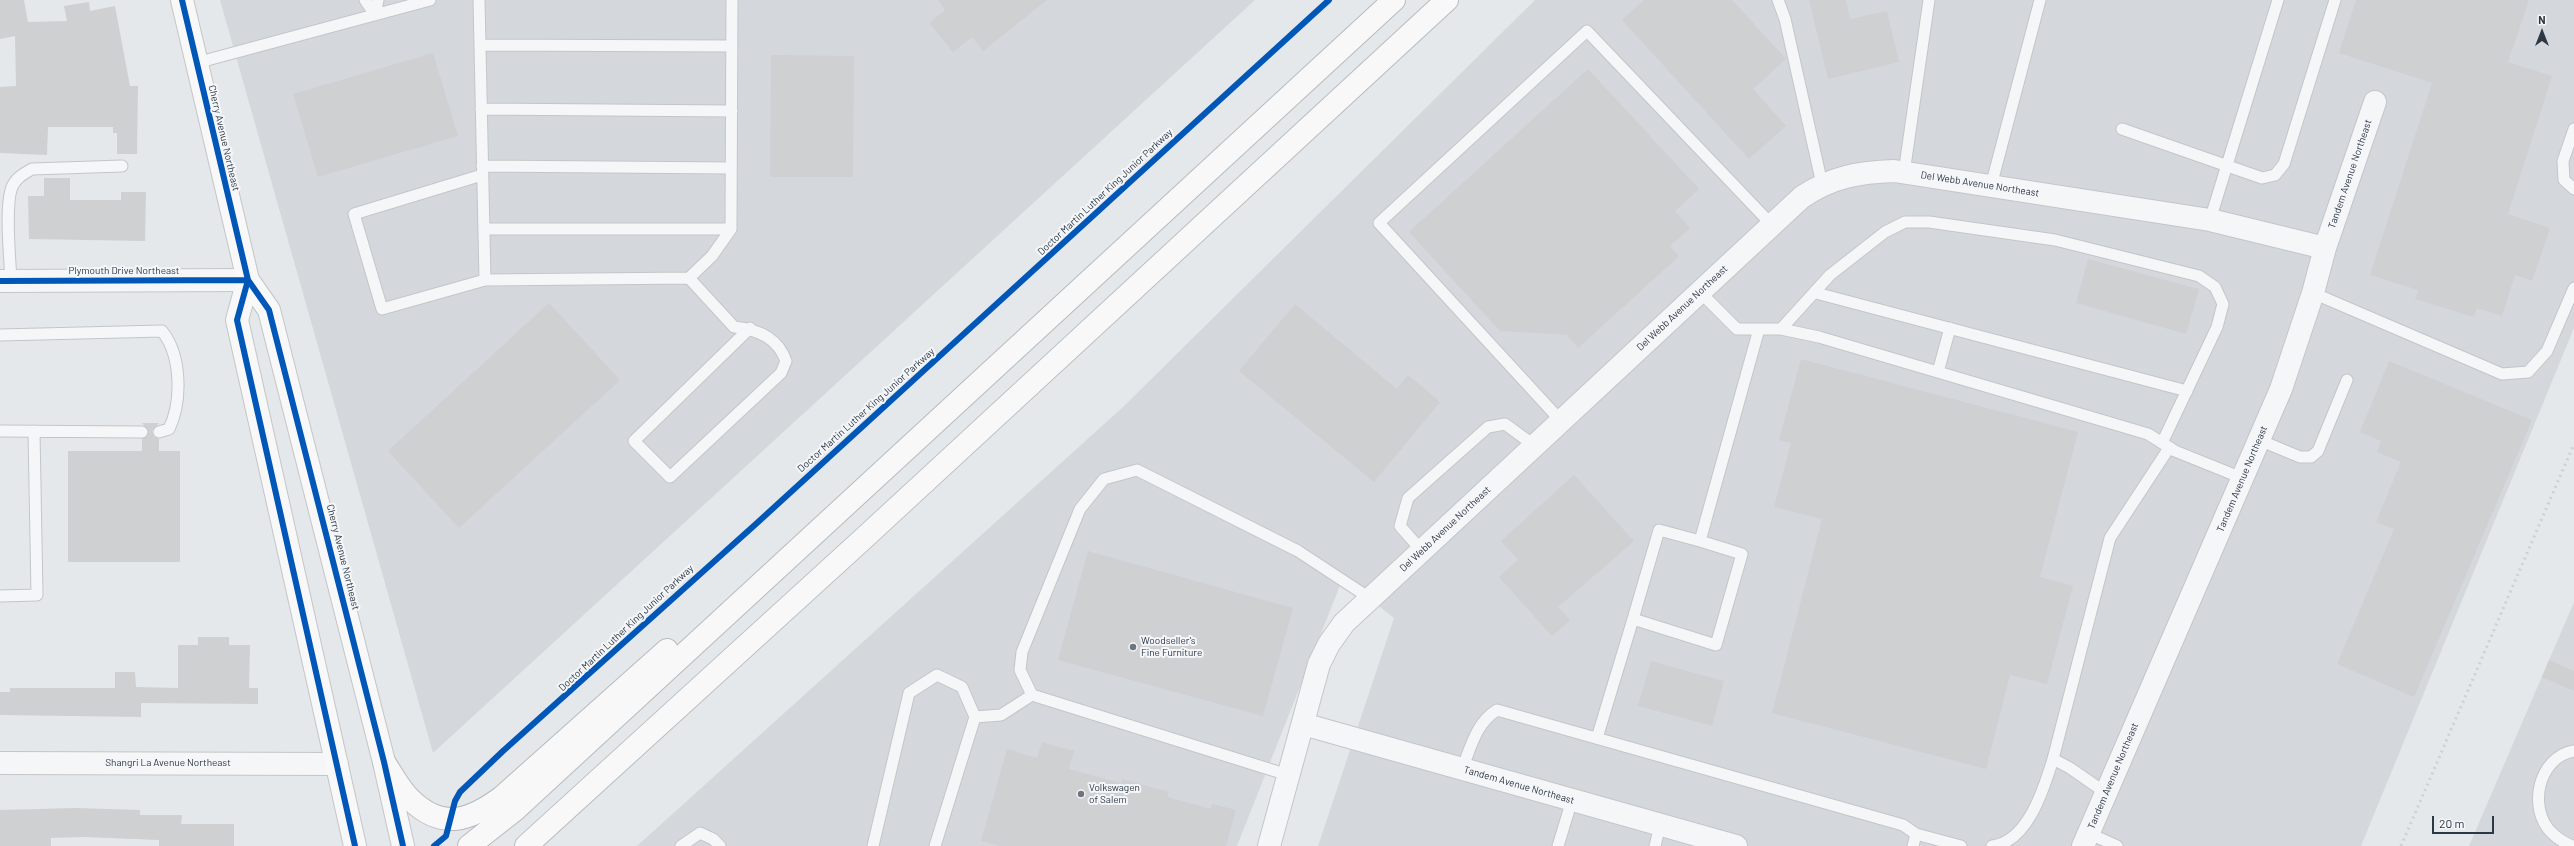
<!DOCTYPE html>
<html>
<head>
<meta charset="utf-8">
<style>
	body { margin:0 }
	#map { position:relative; width:2574px; height:846px; overflow:hidden; background:#e5e8ea; font-family:Barlow,sans-serif }
	canvas { display:block }
	.north { position:absolute; left:2522px; top:12px; width:40px; height:40px; -webkit-text-stroke:3px #f4f6f9; paint-order:stroke; rotate:0deg; font-size:11px; font-weight:700; line-height:16px; text-align:center; color:#2c3844 }
	.north::after { content:''; display:block; margin:auto; width:14px; height:18px; background:#2c3844; clip-path:polygon(50% 0,100% 100%,50% 72%,0 100%) }
	.scale { position:absolute; left:2432px; top:816px; width:62px; height:18px; box-sizing:border-box; border:2px solid #2c3844; border-top:0; padding-left:5px; font-size:12px; line-height:14px; white-space:nowrap; color:#2c3844; -webkit-text-stroke:3px #f4f6f9; paint-order:stroke }
</style>
</head>
<body>
<div id="map">
<canvas width="2574" height="846"></canvas>
<div class="north">N</div>
<div class="scale">20 m</div>
</div>
<script>
const ctx = document.querySelector('canvas').getContext('2d');
ctx.lineJoin = 'round';
function paint(path, color) { ctx.fillStyle = color; ctx.fill(path, 'evenodd'); }
function strokePath(path, color, width, dash) { ctx.strokeStyle = color; ctx.lineWidth = width; ctx.lineCap = dash ? 'butt' : 'round'; ctx.setLineDash(dash || []); ctx.stroke(path); }
function drawText(font, color, halo, rows, align = 'center') {
  ctx.font = font + ' Barlow,sans-serif'; ctx.lineWidth = 4; ctx.setLineDash([]); ctx.textBaseline = 'middle'; ctx.strokeStyle = halo; ctx.fillStyle = color; for (const [text, x, y, turn = 0] of rows) {
    ctx.save(); ctx.translate(x, y); ctx.rotate((+turn || 0) * Math.PI / 180); ctx.textAlign = isNaN(turn) ? turn : align; if (halo) ctx.strokeText(text, 0, 0); ctx.fillText(text, 0, 0); ctx.restore();
  }
}
paint(new Path2D(`
	M220,0H1255L433,753Z
	M1535,0H2574V328L2361,846H1318L1394,618L1343,578L1237,846H637L1123,407Z
	M2574,602V846H2469L2549,660Z`), '#d4d8dd');
paint(new Path2D(`
	M0,0H24L28,22L67,21L64,6L89,2L90,11L115,6L130,86H138L137,154H117V133H113V127H48L47,155L0,153V87L16,86L15,36L0,39Z
	M938,0H1047L983,51L972,37L953,52L929,23L945,10Z
	M1644,0H1732L1786,59L1753,89L1786,126L1749,159L1622,20Z
	M1809,0H1846L1850,19L1887,11L1899,62L1828,79Z
	M2356,0H2529L2508,62L2552,76L2508,214L2550,228L2532,281L2515,275L2502,316L2477,308L2474,317L2415,299L2418,290L2370,275L2432,83L2339,53Z
	M433,53L458,136L318,177L293,94Z
	M771,55L854,56L853,177H770Z
	M1588,69L1699,189L1675,211L1690,228L1670,246L1679,256L1578,348L1567,335L1500,331L1409,232Z
	M44,178H70V200H121V192H146L145,241L29,239L28,196H44Z
	M2088,259L2199,289L2186,334L2076,303Z
	M549,303L620,380L459,528L388,451Z
	M1295,304L1397,389L1408,375L1440,402L1374,482L1239,371Z
	M1801,359L2078,432L2040,577L2073,586L2047,684L2010,675L1986,769L1772,713L1822,519L1774,507L1791,443L1779,440Z
	M2389,361L2532,420L2414,697L2337,664L2394,529L2376,522L2401,462L2377,452L2381,441L2360,432Z
	M142,423H159L152,431L154,437L159,439V451H180V562H68V451H142V439L149,432Z
	M1574,475L1634,541L1558,607L1570,620L1552,636L1499,577L1518,560L1501,541Z
	M1088,551L1293,608L1263,716L1058,660Z
	M198,637H229V645H250L249,688H258V704L141,703V717L0,715V692H10V688H115V672H135L136,687L178,688V645H198Z
	M2549,660L2574,671V691L2542,677Z
	M1651,661L1724,681L1712,726L1638,706Z
	M1042,742L1074,751L1069,769L1121,783L1122,779L1169,792L1167,797L1211,809L1212,804L1236,810L1226,846H999L981,841L1007,749L1037,758Z
	M76,808L140,810V815H182L181,824H234V846H159V840L84,837L51,838V846H0V810Z`), '#ced0d2');
const service = new Path2D(`
	M365,0L375,15
	M479,0L485,280L689,278L712,256L731,229L732,0
	M1778,0L1785,19L1822,184
	M375,15L378,0
	M480,45L732,46
	M196,63L430,0
	M481,109L732,111
	M2122,129L2262,178L2275,175L2284,164L2335,0
	M2574,129L2563,161L2564,180L2574,189
	M482,166L731,168
	M1904,173L1929,0
	M482,175L354,214L382,309L485,280
	M1991,186L2040,0
	M2210,220L2278,0
	M484,229H731
	M689,278L734,327C757,329 778,338 786,361L781,373L670,477L634,441L750,328
	M11,281C10,259 5,210 11,190C14,179 23,174 32,169L122,166
	M1700,292L1737,329H1781L1819,337L2148,434L2175,451L2242,478
	M1816,293L2187,391
	M2313,293L2502,374L2528,372L2547,351L2574,288
	M1781,329L1830,275L1885,232L1905,222H1929L2055,240L2199,276L2215,287L2223,304L2217,327L2162,443
	M0,335L162,331C182,356 182,402 169,429L159,432
	M1938,372L1950,328
	M1561,421L1379,223L1587,31L1772,225
	M0,431L142,432
	M2259,440L2300,457H2311L2318,451L2347,380
	M1700,541L1742,554L1716,645L1633,619L1659,530L1700,541L1759,329
	M1422,551L1400,526L1408,498L1488,427L1505,424L1535,446
	M0,596L37,595L34,431
	M1597,738L1633,619
	M2053,759L2110,538L2169,448
	M1462,769C1471,747 1476,723 1497,710L1903,825L1916,834L1913,846
	M1288,775L1032,695L1020,670L1022,652L1080,509L1104,479L1137,470L1298,551L1371,599
	M2088,833L2117,846
	M1916,834L1961,846
	M681,846L700,833L713,839L720,846
	M873,846L909,693L937,675L962,687L975,717
	M935,846L975,717L1001,715L1032,695
	M1558,846L1572,800
	M1655,846L1660,825
	M1992,846C2028,842 2044,788 2053,759L2070,768L2106,793
	M2572,846C2565,843 2557,838 2552,833C2527,809 2538,757 2574,751`);
const minor = new Path2D(`
	M1303,724L1736,846
	M0,763L337,764
	M1269,846L1319,664L1329,644L1344,623L1802,197C1832,177 1859,172 1894,171L2210,220L2325,248
	M2083,846L2281,389L2313,293L2325,248L2375,102`);
const tertiary = new Path2D(`
	M0,281L248,280`);
const secondary = new Path2D(`
	M182,0L248,280L269,310L384,762L403,846
	M248,280L237,320L355,846`);
const trunk = new Path2D(`
	M384,762C392,774 400,790 411,800C443,831 471,820 502,797L667,650
	M469,846L516,809L1394,0
	M526,846L863,539L1447,0`);
strokePath(service, '#c3c6c8', 13);
strokePath(minor, '#c3c6c8', 24);
strokePath(tertiary, '#c3c6c8', 24);
strokePath(secondary, '#c3c6c8', 24);
strokePath(trunk, '#b7bbbf', 24);
strokePath(service, '#f5f6f7', 11);
strokePath(minor, '#f5f6f7', 22);
strokePath(tertiary, '#f5f6f7', 22);
strokePath(secondary, '#f8f8f8', 22);
strokePath(trunk, '#f8f8f8', 22);
strokePath(new Path2D(`
	M2401,846L2574,444`), '#ced0d2', 3, [2, 4]);
strokePath(new Path2D(`
	M182,0L248,280L269,310L384,762L403,846
	M248,280L237,320L355,846
	M0,281L248,280
	M434,846L446,836L455,801L460,792L503,751L757,523L1329,0`), '#0057b8', 6);
for (const [x, y, r, color] of [
	[1133,647,4,"#6d767e"],
	[1081,794,4,"#6d767e"]
]) { const dot = new Path2D(); dot.arc(x, y, r, 0, 2 * Math.PI); ctx.fillStyle = color; ctx.fill(dot); strokePath(dot, '#f4f6f9', 1.5); }
drawText('10px', '#2c3844', '#f4f6f9', [
	["Cherry Avenue Northeast",224,138,77],
	["Tandem Avenue Northeast",2350,174,-71],
	["Del Webb Avenue Northeast",1980,184,9],
	["Doctor Martin Luther King Junior Parkway",1105,192,-43],
	["Plymouth Drive Northeast",124,271],
	["Del Webb Avenue Northeast",1682,308,-43],
	["Doctor Martin Luther King Junior Parkway",866,410,-42],
	["Tandem Avenue Northeast",2242,479,-67],
	["Del Webb Avenue Northeast",1445,529,-43],
	["Cherry Avenue Northeast",343,557,76],
	["Doctor Martin Luther King Junior Parkway",626,628,-43],
	["Shangri La Avenue Northeast",168,763],
	["Tandem Avenue Northeast",2113,776,-67],
	["Tandem Avenue Northeast",1519,785,16]
]);
drawText('10px', '#2c3844', '#f4f6f9', [
	["Woodseller's",1141,641],
	["Fine Furniture",1141,653],
	["Volkswagen",1089,788],
	["of Salem",1089,800]
], 'left');
</script>
</body>
</html>
